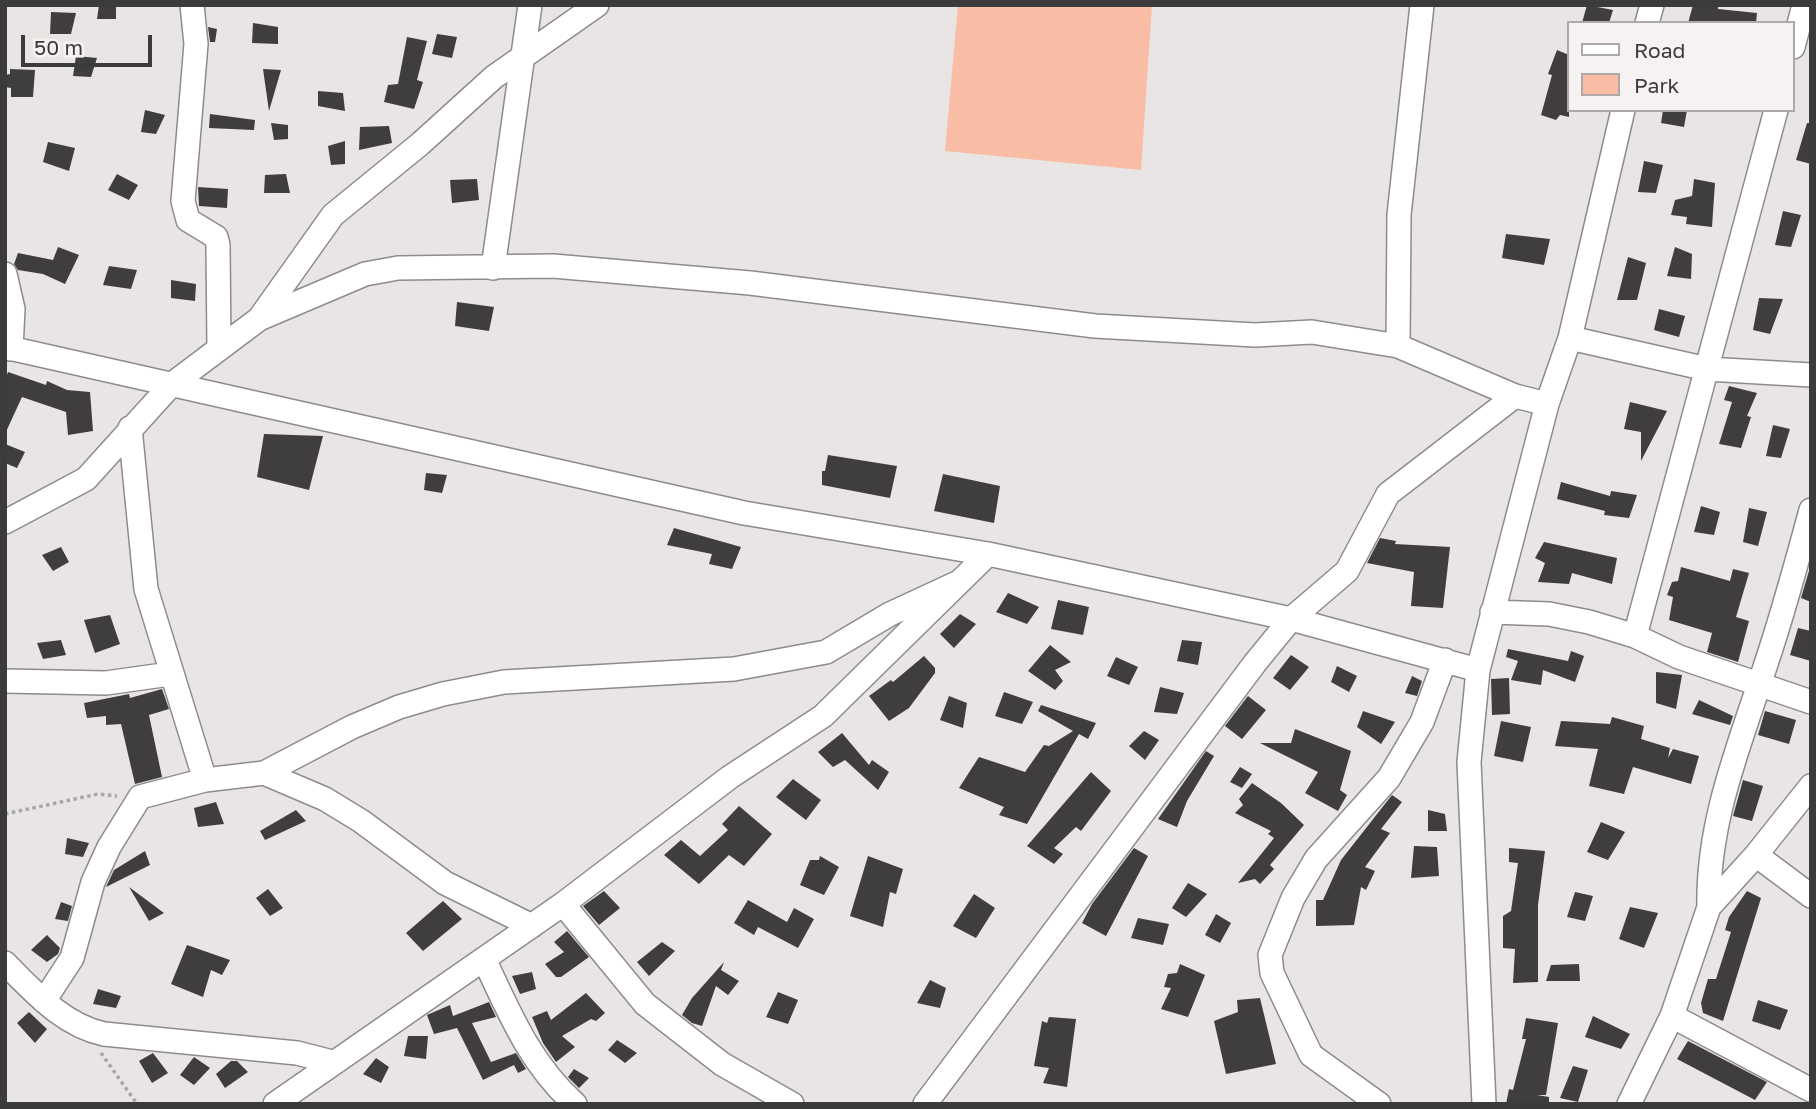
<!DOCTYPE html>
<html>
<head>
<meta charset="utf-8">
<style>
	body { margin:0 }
	#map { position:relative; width:1816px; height:1109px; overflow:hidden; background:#e8e5e4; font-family:"Golos Text",sans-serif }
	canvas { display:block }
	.frame { position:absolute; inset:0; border:7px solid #3c3b3b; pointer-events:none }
	.legend { position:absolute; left:1567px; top:21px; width:228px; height:91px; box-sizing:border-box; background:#f6f2f1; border:2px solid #aca9a8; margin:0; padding:9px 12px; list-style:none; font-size:21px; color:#3c3b3b }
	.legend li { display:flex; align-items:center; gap:14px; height:35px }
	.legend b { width:35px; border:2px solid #aca9a8 }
	.scale { position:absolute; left:21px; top:35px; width:131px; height:32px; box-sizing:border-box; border:4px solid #3c3b3b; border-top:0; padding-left:9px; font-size:21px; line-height:24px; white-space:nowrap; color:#3c3b3b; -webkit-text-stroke:5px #f6f2f1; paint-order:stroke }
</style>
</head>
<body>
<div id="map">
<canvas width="1816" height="1109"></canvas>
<div class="frame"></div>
<ul class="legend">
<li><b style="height:9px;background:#fff"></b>Road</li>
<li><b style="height:19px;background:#f9bda6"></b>Park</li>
</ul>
<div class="scale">50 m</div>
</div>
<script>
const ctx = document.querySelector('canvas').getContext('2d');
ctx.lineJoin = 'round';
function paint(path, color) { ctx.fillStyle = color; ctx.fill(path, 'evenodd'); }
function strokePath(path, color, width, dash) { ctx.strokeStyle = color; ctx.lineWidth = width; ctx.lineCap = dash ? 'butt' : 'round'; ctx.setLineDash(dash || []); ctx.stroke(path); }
paint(new Path2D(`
	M958,5H1152L1141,170L945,151Z`), '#f9bda6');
paint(new Path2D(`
	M99,5H116V19H97Z
	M1587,5L1613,10L1609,23H1582Z
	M1693,5H1718V9L1757,13L1756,23H1688Z
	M51,12L76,13L71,34H50Z
	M253,23L278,27V44L252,43Z
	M208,27L217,29L215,42H210Z
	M437,34L457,37L452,58L432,54Z
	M407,37L427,41L417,80L423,82L414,109L384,102L388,85L398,84Z
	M1557,50L1569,55V117L1560,115L1556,120L1541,115L1552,75L1548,74Z
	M76,56L97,58L91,77L73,76Z
	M10,69L35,70L33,97H11V88L5,87V75L10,74Z
	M263,69L281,70L269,111Z
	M318,91L343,93L345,111L318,106Z
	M145,110L165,115L156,134L141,132Z
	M1663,110H1687L1684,127L1661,123Z
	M210,114L255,120L254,130L209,128Z
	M271,123L288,125V139L274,140Z
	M1807,123H1811V164L1796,160Z
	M389,126L392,143L359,150L360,127Z
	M345,141V164L331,165L328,146Z
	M48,142L75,148L69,171L43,162Z
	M1644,161L1663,165L1656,193L1638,192Z
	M117,174L138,185L129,200L108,190Z
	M286,174L290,193H264L265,175Z
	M477,179L479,200L452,203L450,180Z
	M1694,179L1715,183L1712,227L1686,224L1687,217L1671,215L1675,200L1692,196Z
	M198,187L228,189L227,208L199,206Z
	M1783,211L1801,215L1791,247L1775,245Z
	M1506,234L1550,239L1544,265L1502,258Z
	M58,247L79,255L65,284L43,274L18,270L14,264L18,253L53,260Z
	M1675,247L1692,254L1691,279L1667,276Z
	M1628,257L1646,263L1637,300H1617Z
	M109,266L137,270L131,289L103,285Z
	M171,280L196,284L195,301L171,298Z
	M1759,298L1783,299L1770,334L1753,330Z
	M457,302L494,307L489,331L455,326Z
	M1659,309L1685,316L1679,337L1654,330Z
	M8,372L46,385L47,381L67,390L90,392L93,431L68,435L66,412L22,397L5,434V381Z
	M1729,386L1757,393L1747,416L1751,417L1741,448L1719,444L1732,402L1724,400Z
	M1630,402L1667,411L1641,461V432L1624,429Z
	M1773,425L1790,429L1781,458L1766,456Z
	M264,434L323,436L309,490L257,477Z
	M5,444L25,452L17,468L5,463Z
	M828,455L897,466L890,498L822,485V471H825Z
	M426,473L447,475L442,493L424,490Z
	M943,474L1000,486L994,523L934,511Z
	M1561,482L1610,496L1611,491L1637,495L1629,518L1604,515L1605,511L1557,499Z
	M1701,506L1720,512L1714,535L1694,532Z
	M1749,508L1767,512L1758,546L1743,542Z
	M674,528L741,547L732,569L709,564L712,554L667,545Z
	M1380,538L1396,541L1395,544L1450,547L1443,608L1411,606L1414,572L1367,563Z
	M1544,542L1617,558L1612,584L1572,573L1569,584L1538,582L1545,563L1535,558Z
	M61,547L69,562L53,571L42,555Z
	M1811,564V602L1801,598Z
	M1681,567L1730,581L1733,569L1749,573L1736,617L1749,621L1738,662L1707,652L1712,633L1669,620L1673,597L1667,595L1672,582L1678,581Z
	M1008,593L1039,607L1027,624L996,612Z
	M1058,600L1089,607L1083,635L1051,629Z
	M960,614L976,624L954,648L940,634Z
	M110,615L120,644L95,653L84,620Z
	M1798,628L1811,631V661L1790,655Z
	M61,640L66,655L43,659L37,643Z
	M1182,640L1202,642L1198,665L1177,661Z
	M1050,645L1071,662L1055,670L1063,681L1055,690L1028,671Z
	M1508,649L1568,661L1571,651L1584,656L1575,682L1543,670L1541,685L1511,680L1518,661L1506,657Z
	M1291,655L1309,667L1290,690L1273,678Z
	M924,656L935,668V673L909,708L889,721L869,696L891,680L893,682Z
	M1116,657L1138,667L1129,685L1107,676Z
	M1337,666L1357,676L1349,692L1331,682Z
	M1656,672L1682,675L1676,709L1656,703Z
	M1412,676L1422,681L1417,696L1405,693Z
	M1509,678L1510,714L1492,715L1491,679Z
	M1160,687L1184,693L1177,714L1154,712Z
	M162,689L169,709L149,715L162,777L135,784L121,724L106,725V716L87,718L84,703L129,694L130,698Z
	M1004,692L1033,702L1022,724L995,716Z
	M949,696L967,703L963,728L940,720Z
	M1248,696L1266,710L1242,739L1225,726Z
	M1699,700L1733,716L1730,725L1692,714Z
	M1041,705L1096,723L1088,739L1079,734L1027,824L999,815L1004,807L959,788L979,757L1025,772L1044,745L1049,746L1073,731L1038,711Z
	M1363,711L1395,722L1381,744L1357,727Z
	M1765,711L1796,720L1789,744L1758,735Z
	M1612,717L1644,726L1641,739L1670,748L1668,758L1673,749L1699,756L1691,784L1633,767L1624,794L1589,786L1598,749L1555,746L1561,721L1610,724Z
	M1501,721L1531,727L1523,762L1494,756Z
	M1295,729L1351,751L1340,790L1347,795L1338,811L1305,793L1318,772L1260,743H1291Z
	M1144,731L1159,740L1145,760L1129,746Z
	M842,733L869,765L872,760L889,772L878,790L845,760L833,767L818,752Z
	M1206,751L1214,756L1187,801L1177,827L1158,819Z
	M1240,767L1252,774L1242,788L1230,782Z
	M1091,772L1111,791L1081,831L1076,827L1054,848L1063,854L1054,864L1027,846Z
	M793,779L821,800L806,820L776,797Z
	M1743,780L1763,786L1752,821L1733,816Z
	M1252,783L1281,803L1304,825L1270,865L1274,869L1260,884L1255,879L1238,883L1274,838L1268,834L1271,831L1235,813L1243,805L1239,799Z
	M1392,795L1402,802L1381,829L1390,833L1365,867L1375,871L1366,890L1361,887L1354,925L1316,926V900H1323L1341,860Z
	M216,802L224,824L198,827L194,808Z
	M739,806L772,834L744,866L729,855L699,884L664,855L681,840L700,856L728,830L722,824Z
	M296,810L306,821L265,840L260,831Z
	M1428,810L1445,814L1447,831H1428Z
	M1601,822L1625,832L1608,860L1587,852Z
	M67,838L89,843L83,857L65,854Z
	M1414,846L1437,847L1439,876L1411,878Z
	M1134,848L1148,856L1106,936L1082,923L1092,904Z
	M1509,848L1545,851L1538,905V982L1513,983L1515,949L1503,948V916L1511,911L1518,863L1509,862Z
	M145,851L150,865L106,887L114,870Z
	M820,856L839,867L824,895L800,885L810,860H819Z
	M868,856L903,869L896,894L890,892L883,927L850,916Z
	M1188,883L1207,894L1186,917L1172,908Z
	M129,887L164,913L149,921Z
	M268,889L283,908L270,916L256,898Z
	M604,891L620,908L599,925L583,906Z
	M1747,891L1761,898L1723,1021L1703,1013L1701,1003L1708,979H1716L1731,932L1725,930L1729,917Z
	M1575,892L1593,896L1585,921L1567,917Z
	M974,894L995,908L976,938L953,926Z
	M748,900L787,922L794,908L814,919L798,948L758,927L754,935L734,923Z
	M443,901L462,919L423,951L406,933Z
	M61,902L72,906L68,921L55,919Z
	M1630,907L1658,913L1644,948L1619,939Z
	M1216,914L1231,923L1220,943L1205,935Z
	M1138,918L1169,924L1163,945L1131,938Z
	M567,931L589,957L561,977H556L545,964L564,952L554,942Z
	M47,935L60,948L58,954L47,962L31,950Z
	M662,942L675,951L649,976L637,962Z
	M187,945L230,960L222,975L211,970L203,997L171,984Z
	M724,962L721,970L739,981L728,995L716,986L702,1026L692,1023L682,1015L692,998Z
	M1180,964L1205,975L1188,1017L1161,1009L1171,988L1164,987L1168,974L1177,973Z
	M1579,964L1580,981H1546L1551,965Z
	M532,972L536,989L520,994L512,976Z
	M930,980L946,988L940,1008L917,1003Z
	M98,989L121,996L116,1008L93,1004Z
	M778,992L798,1000L788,1024L766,1017Z
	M586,993L605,1013L596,1021L591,1019L562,1036L575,1047L556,1062L543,1043L532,1017L547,1011L551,1020Z
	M1260,998L1276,1064L1226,1074L1214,1021L1238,1012L1237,1000Z
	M1758,1000L1788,1010L1780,1030L1752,1021Z
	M489,1002L496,1017L472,1023L491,1062L516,1053L526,1069L518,1073L514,1065L483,1080L457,1028L434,1034L427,1015L450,1005L453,1016Z
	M29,1012L47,1029L35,1043L17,1023Z
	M1593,1016L1630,1034L1621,1049L1585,1037Z
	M1049,1017L1076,1019L1067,1087L1043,1083L1049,1068L1034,1066L1042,1021L1047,1023Z
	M1526,1018L1558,1023L1546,1095H1537L1549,1097V1104H1506L1509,1089L1513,1090L1526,1039H1522Z
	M408,1036H428L426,1059L404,1056Z
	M617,1040L637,1053L625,1063L608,1050Z
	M1688,1041L1767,1082L1755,1100L1677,1059Z
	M153,1053L168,1073L152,1083L139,1061Z
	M194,1057L210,1068L194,1085L180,1075Z
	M376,1058L389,1067L381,1083L363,1074Z
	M231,1061H237L248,1072L225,1088L216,1074Z
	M1573,1066L1588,1070L1578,1102L1560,1098Z
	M574,1069L589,1078L579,1088L568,1077Z`), '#403e3d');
const minor = new Path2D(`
	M192,5L196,44L183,201L188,220L216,237L218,245L219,349
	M1647,23L1652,5
	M1793,47L1804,5
	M493,268L530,5
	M5,274L13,309L11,349
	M259,319L365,274L398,268L553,266L750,283L1095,326L1255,335L1312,332L1398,346L1515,396L1547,404
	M1570,338L1707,369L1811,375
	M1398,346L1399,215L1422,5
	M5,347L744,513L988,554L1291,619L1478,670
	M130,428L146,589L205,780
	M5,522L86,479L171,385L259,319L333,215L420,144L494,77L597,5
	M1492,612L1549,614L1589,622L1635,636L1679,657L1811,702
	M1635,636L1776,110
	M5,681L106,683L170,674
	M264,773L325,799L361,821L445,883L532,926
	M1756,855L1811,896
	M563,904L645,1004L722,1064L792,1104
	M1709,907C1707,822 1740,743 1766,664C1783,613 1797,562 1811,510
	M484,959C509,1012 530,1064 575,1104
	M5,963C34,992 63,1025 104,1034L297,1053L332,1062
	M44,1001L72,958L93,882L109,847L140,797L205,780L264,773L352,727L399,707L443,694L504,682L734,669L826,652L890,614L957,583
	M1672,1016L1811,1090
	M275,1104L563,904L730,777L823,716L988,554
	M925,1104L1255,663L1291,619L1347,571L1388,494L1515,396
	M1379,1104L1311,1055L1272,973L1270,955L1293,898L1316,859L1389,778L1422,722L1445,660
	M1484,1104L1469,762L1478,670L1547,404L1570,338L1623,110
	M1629,1104L1672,1016L1709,907L1756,855L1811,786`);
strokePath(minor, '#8e8b8a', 26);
strokePath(new Path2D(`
	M5,814L98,794L117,796
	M101,1053L137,1104`), '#a8a6a5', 3.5, [3.5, 3.5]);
strokePath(minor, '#fff', 23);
</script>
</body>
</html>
